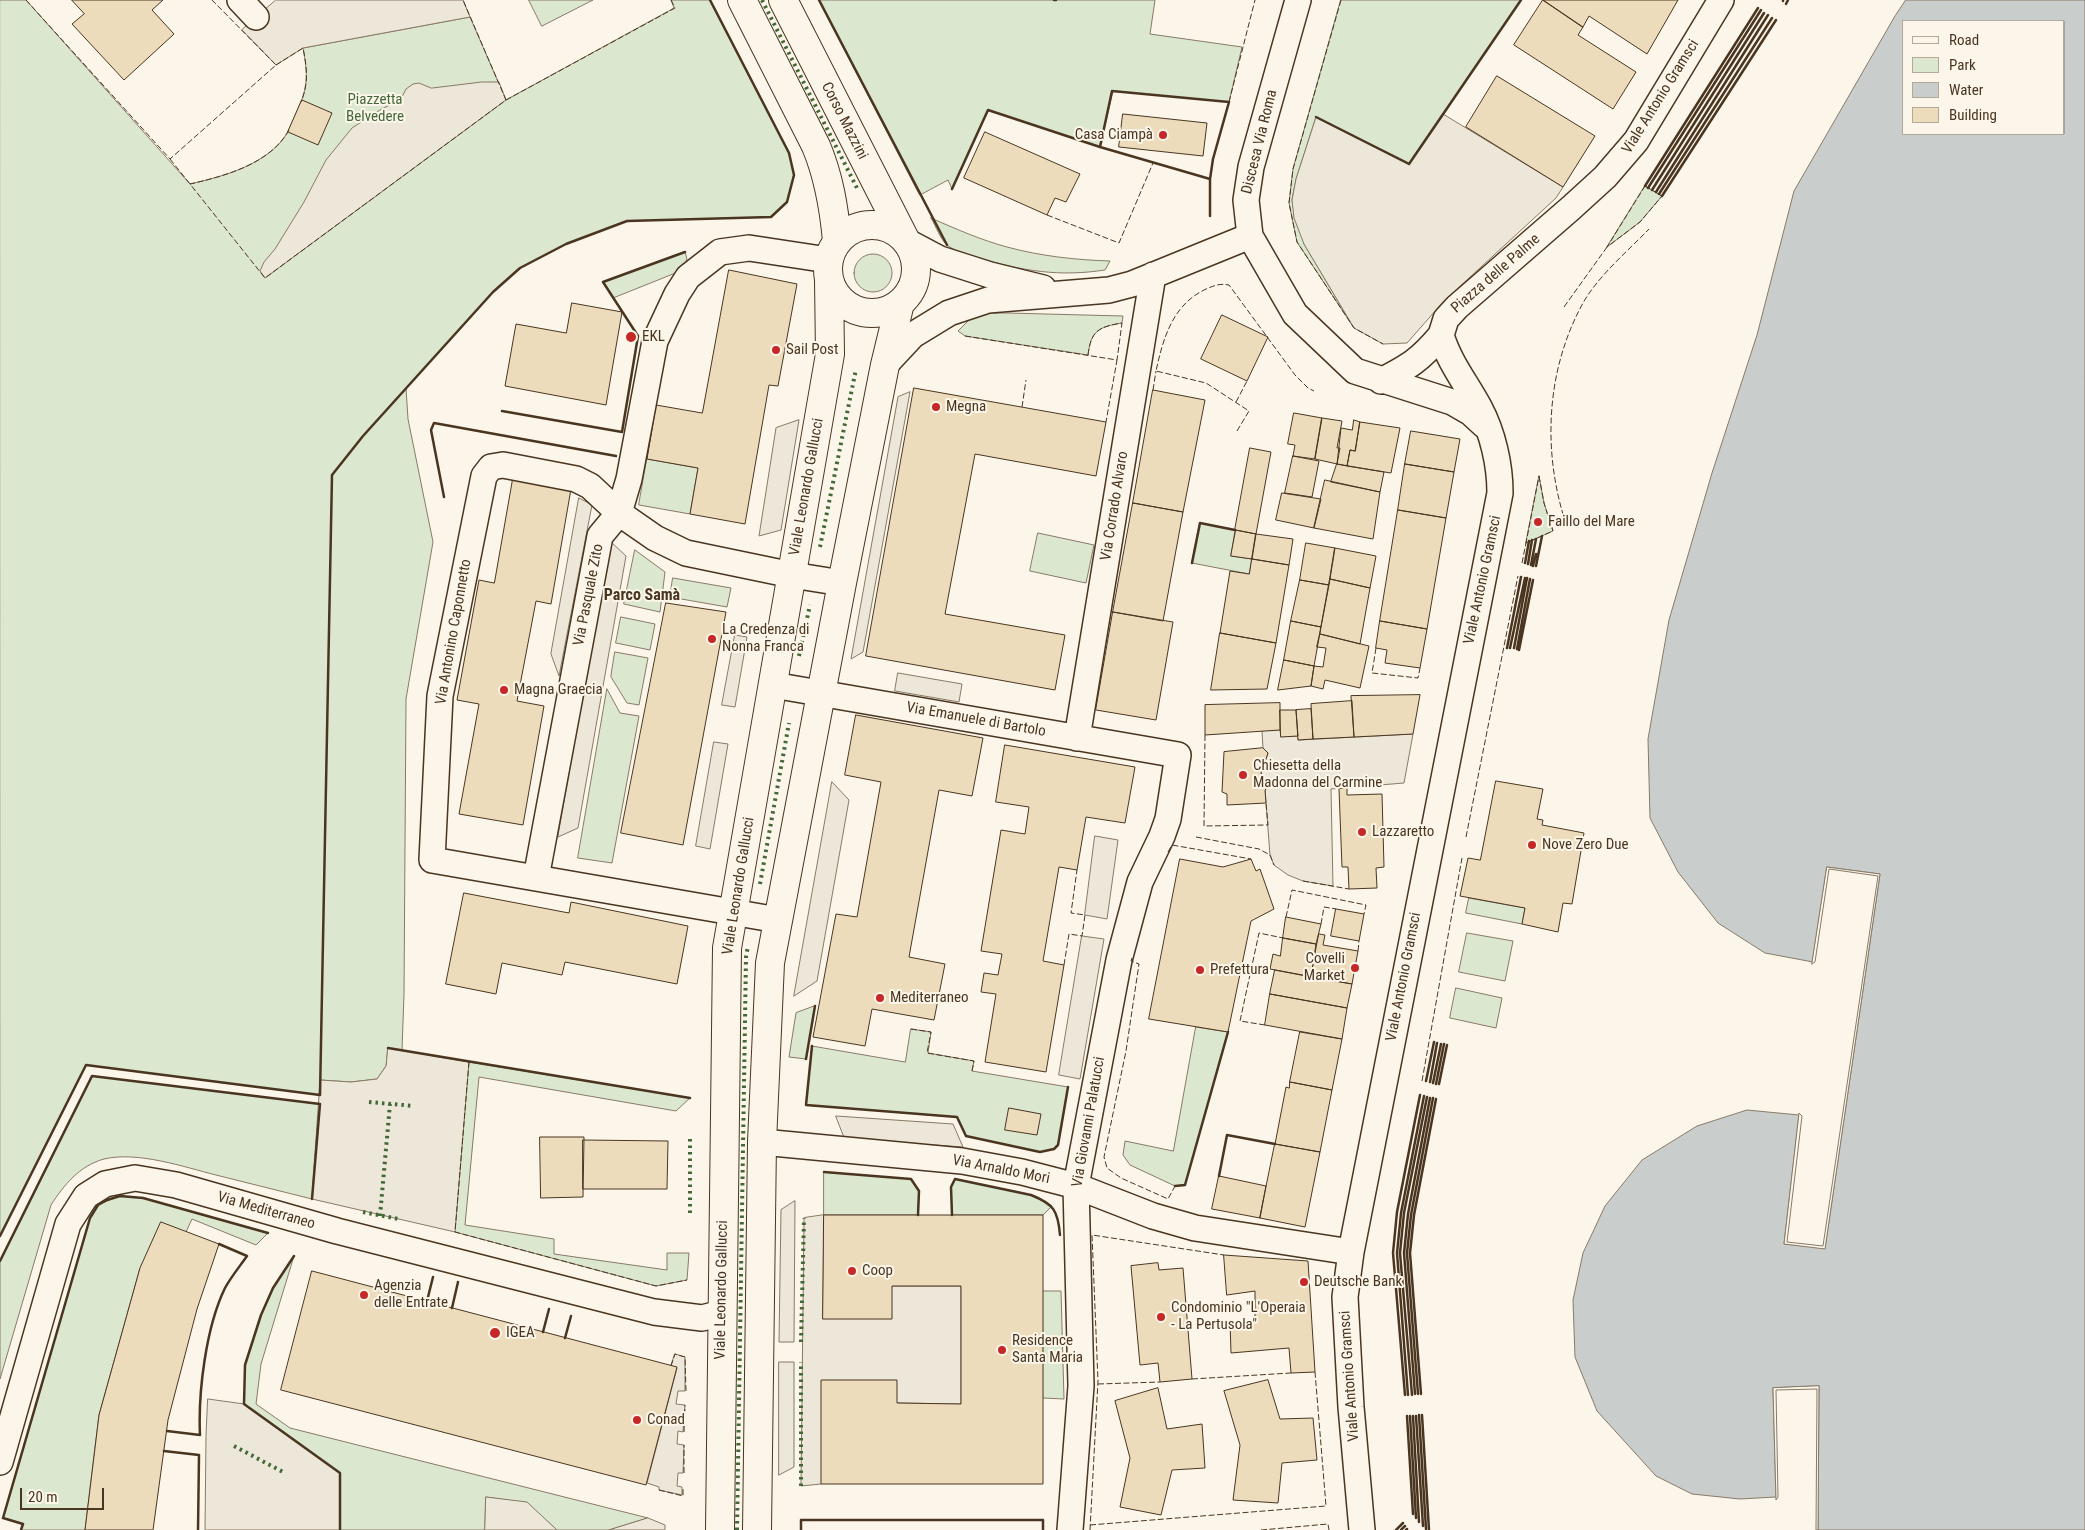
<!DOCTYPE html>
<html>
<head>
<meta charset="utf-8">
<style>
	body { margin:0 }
	#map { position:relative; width:2085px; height:1530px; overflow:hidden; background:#fbf6e9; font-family:"Roboto Condensed",sans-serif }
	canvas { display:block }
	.legend { position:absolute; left:1902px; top:20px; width:162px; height:115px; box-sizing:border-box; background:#fbf6e9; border:1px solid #b4a999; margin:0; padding:6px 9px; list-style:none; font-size:15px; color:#4a3520 }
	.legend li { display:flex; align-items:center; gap:10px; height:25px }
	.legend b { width:25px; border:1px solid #b4a999 }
	.scale { position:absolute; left:20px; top:1488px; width:84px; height:22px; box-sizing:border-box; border:2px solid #4a3520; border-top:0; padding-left:6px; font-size:15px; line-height:18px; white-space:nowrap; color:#4a3520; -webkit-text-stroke:4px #fbf6e9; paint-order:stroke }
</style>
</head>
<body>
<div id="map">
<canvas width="2085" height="1530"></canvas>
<ul class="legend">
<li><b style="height:6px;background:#fbf6e9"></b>Road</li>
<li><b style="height:14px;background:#dce7d0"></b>Park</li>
<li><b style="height:14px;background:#c9cecd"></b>Water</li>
<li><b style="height:14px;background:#ecdcbc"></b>Building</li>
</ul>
<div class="scale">20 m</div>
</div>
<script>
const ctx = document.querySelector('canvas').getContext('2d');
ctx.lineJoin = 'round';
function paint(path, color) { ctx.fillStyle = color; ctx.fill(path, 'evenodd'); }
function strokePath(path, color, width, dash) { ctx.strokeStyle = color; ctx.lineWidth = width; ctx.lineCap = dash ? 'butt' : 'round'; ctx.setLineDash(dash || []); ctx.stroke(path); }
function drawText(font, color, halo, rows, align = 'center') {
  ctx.font = font + ' "Roboto Condensed",sans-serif'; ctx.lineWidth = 4; ctx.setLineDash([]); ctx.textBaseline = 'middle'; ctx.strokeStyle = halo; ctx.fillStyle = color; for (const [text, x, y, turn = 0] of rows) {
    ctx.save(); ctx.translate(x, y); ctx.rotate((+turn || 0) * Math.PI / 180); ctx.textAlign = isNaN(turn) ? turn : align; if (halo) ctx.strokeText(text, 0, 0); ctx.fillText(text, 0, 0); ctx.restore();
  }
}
const green = new Path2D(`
	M0,0H26L190,184C220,177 255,168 278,145C287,136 292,124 297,112C308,87 308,75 303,48L470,17L506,100L674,8L671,0H710L789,153L794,175L787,202L771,217L627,221L566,244L520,268L493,292L406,388L408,419L433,542L406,699L404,994L402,1050L388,1048L386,1066L377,1079L351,1082L320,1080V1095L86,1065L0,1236Z
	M529,0H593L542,26Z
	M819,0H1155L1150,34L1242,47L1229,102L1113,91L1100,147L988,110L952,189L948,180L920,195Z
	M1341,0H1521L1409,164L1316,117L1296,179L1292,200L1304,244L1354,328L1297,242L1289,203L1293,169Z
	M1645,186L1662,196L1640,222L1607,247Z
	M931,218C956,229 981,240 1007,247C1040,256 1076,260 1110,261L1105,270C1059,277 1023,271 979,258C970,255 954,251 947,245C940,239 936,226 931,218Z
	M685,252L687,259L683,268L678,272L613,298L603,282Z
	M854 273a19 19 0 1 1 38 0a19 19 0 1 1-38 0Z
	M988,313H1007L1123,316L1122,323C1098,327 1091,331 1088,355L965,336L958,331L970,319Z
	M647,459L698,468L690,514L639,505Z
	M1539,476L1544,503L1553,531L1526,543Z
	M1200,523L1235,530L1231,556L1252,559L1249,574L1192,563Z
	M1038,533L1094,545L1086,583L1030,571Z
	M635,550L665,572L660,612L624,604Z
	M673,578L731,588L727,607L670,597Z
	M621,617L655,624L650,650L616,643Z
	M615,652L648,658L639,705L627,703L611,677Z
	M607,689L620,713L639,716L612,863L578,858Z
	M1469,898L1525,908L1522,924L1466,913Z
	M1467,933L1513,941L1505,981L1459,972Z
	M1456,988L1502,998L1496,1028L1450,1018Z
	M815,1006L806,1059L789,1057L796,1013Z
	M1196,1027L1228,1032L1185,1185L1175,1186L1130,1165L1123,1155L1125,1141L1173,1151Z
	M911,1029L931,1032L928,1053L974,1061L972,1071L1068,1087L1058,1145L1054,1149L1040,1152L966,1136L957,1117L806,1105L812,1046L905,1062Z
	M469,1062L690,1098L676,1111L479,1077L465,1225L554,1239V1254L667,1270V1253H689L687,1280L656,1286L455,1232Z
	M92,1076L320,1104L312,1199C280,1191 248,1183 216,1175C184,1167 138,1151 104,1159C79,1166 64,1185 51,1205L0,1379V1261Z
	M824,1172L911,1179L919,1191L918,1215H824Z
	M955,1179L1031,1195L1052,1206L1043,1215H952L951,1187Z
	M120,1196L143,1198L268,1233L256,1245L192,1219L186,1232L140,1268L99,1415L85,1530H21L22,1524L3,1518L90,1218L98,1205Z
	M294,1256L261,1364L256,1404L290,1428L648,1518L609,1530H557L527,1503L486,1497L485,1530H340V1473L244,1404L245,1365L261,1315L273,1288Z
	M1043,1291H1061L1064,1399L1043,1398Z`);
paint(green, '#dce7d0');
strokePath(green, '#887966', 1);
const parking = new Path2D(`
	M276,0H463L470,17L303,48L276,65L242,30Z
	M482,82H499L506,100L265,278L260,271L264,262L275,249L304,202L326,160L352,128L380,110L401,99L406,89L413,84L419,83L431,88Z
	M1443,114L1563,187L1556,198L1444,301L1407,343L1383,344L1354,328L1304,244L1294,218L1292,200L1296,179L1316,117L1409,163Z
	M910,392L863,652L851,659L898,397Z
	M799,420L781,530L759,536L776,428Z
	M579,498L592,505L559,676L551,654Z
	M610,541L626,556L578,828L558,837Z
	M735,635L747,637L735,707L722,705Z
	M898,673L962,684L959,702L895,691Z
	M1280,730L1281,736H1298V740L1413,734L1404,783L1331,789L1333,886L1303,881L1288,875L1274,865L1270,855L1265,790L1267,788L1261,773L1268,753L1263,748L1262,731Z
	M714,742L728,744L710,849L696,846Z
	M832,782L849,800L817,981L794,996Z
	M1095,836L1118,840L1107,919L1085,915Z
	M1082,936L1104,939L1080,1079L1059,1075Z
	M388,1048L469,1062L455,1232L312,1199L320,1080L351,1082L377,1079L386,1066Z
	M836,1116L953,1124L963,1147L845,1139Z
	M795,1201L794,1342H779L781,1210Z
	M824,1215L823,1319L892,1286H961V1404L897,1403L821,1484L801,1486L804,1218Z
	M675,1354L685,1357V1391H678L676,1404L685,1405L683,1432L678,1431L677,1444L684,1445L683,1473H678L677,1486L682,1487V1495L659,1490V1487L647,1483L677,1368L671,1366Z
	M779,1362H794V1467L779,1475Z
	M208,1399L244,1404L340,1473V1530H205L206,1436Z
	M486,1497L527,1502L557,1530H485Z
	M648,1518L665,1525V1530H609Z`);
paint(parking, '#ede7d9');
strokePath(parking, '#887966', 1);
const water = new Path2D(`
	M1906,0H2085V1530H1818L1819,1386L1773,1388L1776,1497L1740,1499L1692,1494L1656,1476L1597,1411L1575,1357L1573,1300L1583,1253L1605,1206L1642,1160L1697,1126L1747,1110L1799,1115L1784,1244L1825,1248L1880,874L1827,867L1813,962L1765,953L1718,923L1678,872L1650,818L1648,739L1669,620L1712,473L1757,335L1794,191L1895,16ZM1904,21H2064V134H1904Z`);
paint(water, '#c9cecd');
strokePath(water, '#887966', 1);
const pier = new Path2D(`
	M1827,867L1880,874L1825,1249L1784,1244L1799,1113L1802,1116L1787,1242L1823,1246L1878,876L1829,869L1815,962L1812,964Z
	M1819,1386L1818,1530H1816L1817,1389L1776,1390L1778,1497L1776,1500L1773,1388Z`);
paint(pier, '#fbf6e9');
strokePath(pier, '#887966', 1);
const building = new Path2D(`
	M72,0H163L152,10L174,34L124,80L72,24L84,14Z
	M1543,0H1678L1647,54L1589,16L1583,27Z
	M1543,0L1583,27L1578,35L1636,72L1613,109L1514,45Z
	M1497,76L1595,136L1563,187L1466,127Z
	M302,100L332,113L318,145L288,132Z
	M1123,114L1207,123L1203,156L1119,147Z
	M985,132L1080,174L1066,202L1055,198L1047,215L964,178Z
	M729,270L797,284L778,386L769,385L745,524L690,514L698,468L647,459L656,405L702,413Z
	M572,303L622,312L606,405L505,386L516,324L566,333Z
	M1222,315L1268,337L1247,381L1201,359Z
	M914,388L1106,422L1096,476L975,454L945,614L1065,635L1055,690L866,656Z
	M1153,390L1205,400L1183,512L1133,503Z
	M1294,413L1322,418L1315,459L1293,456L1295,445L1288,444Z
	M1322,418L1342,421L1337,448H1340L1337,464L1315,459Z
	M1354,420L1360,422L1355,451L1350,450L1347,466L1337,464L1341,428L1352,430Z
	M1360,422L1400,428L1391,473L1347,466L1350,450L1355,451Z
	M1411,431L1460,439L1454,472L1405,464Z
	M1250,448L1271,452L1256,534L1235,530Z
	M1293,456L1319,461L1312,497L1285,493Z
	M1337,464L1384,472L1380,492L1331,482Z
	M1405,464L1454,472L1446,518L1398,510Z
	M513,479L571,489L551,604L536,601L517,701L544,706L523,825L459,814L479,704L457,700L479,580L494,583Z
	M1325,480L1380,492L1373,539L1314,528Z
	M1282,493L1321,499L1314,528L1276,520Z
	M1133,503L1183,512L1163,621L1113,612Z
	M1398,510L1446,518L1427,629L1380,621Z
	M1236,530L1256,534L1252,559L1231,556Z
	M1256,534L1293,539L1289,565L1252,559Z
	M1306,543L1335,548L1329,585L1300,580Z
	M1335,548L1376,556L1370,588L1330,579Z
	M1252,559L1289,565L1276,643L1220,633L1230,571L1249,574Z
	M1330,579L1370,588L1360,644L1320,634Z
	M1300,580L1329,585L1321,627L1291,621Z
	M666,603L726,612L683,845L621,833Z
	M1113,612L1173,622L1156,720L1096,710Z
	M1291,621L1321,627L1314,666L1284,660Z
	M1380,621L1427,629L1420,668L1385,663L1387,650L1376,648Z
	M1220,633L1276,643L1267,689L1211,690Z
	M1320,634L1369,646L1360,688L1325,680L1323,689L1311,686L1314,666L1323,667L1326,648L1317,647Z
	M1284,660L1314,666L1311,686L1278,690Z
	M1420,695L1413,734L1354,737L1351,696Z
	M1352,701L1354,737L1313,739L1311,704Z
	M1280,703V730L1205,735V705Z
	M1311,709L1313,739L1298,740L1296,710Z
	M1280,710H1296L1298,736L1281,737Z
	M856,715L983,738L972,796L939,790L909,957L945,964L934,1020L872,1009L865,1046L813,1037L836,914L857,917L881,782L845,775Z
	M1005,745L1135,767L1125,823L1086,817L1077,870L1059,867L1043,961L1064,965L1046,1072L985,1062L996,994L981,992L984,973L998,975L1002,954L981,951L1001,830L1025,834L1029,807L996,802Z
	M1263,748L1268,753L1261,773L1267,788L1265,790L1266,803L1227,805V794L1222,792L1224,752Z
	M1496,781L1543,789L1537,819L1543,820L1542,825L1584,833L1572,904L1563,903L1558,932L1522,924L1525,908L1460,896L1468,858L1480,860Z
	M1347,788V795L1382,794L1384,867L1376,868L1377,888L1349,889L1348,867H1342L1339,789Z
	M1180,859L1223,867L1251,859L1256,871L1260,869L1274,909L1251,921L1228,1032L1149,1019Z
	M464,893L569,913L571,902L688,926L677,984L565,962L562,975L502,963L496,994L446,984Z
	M1336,909L1364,914L1359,941L1331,936Z
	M1286,917L1321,924L1316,944L1283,938Z
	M1319,934L1325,935L1323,945L1358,951L1352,984L1311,977Z
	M1283,938L1316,944L1311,977L1270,969L1273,954L1280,956Z
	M1275,970L1352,984L1347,1008L1270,994Z
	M1270,994L1347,1008L1342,1039L1265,1025Z
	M1300,1032L1342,1039L1332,1090L1290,1082Z
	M1290,1082L1332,1090L1320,1152L1275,1144L1286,1087L1289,1088Z
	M1009,1108L1041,1114L1037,1135L1005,1130Z
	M540,1137H584L583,1197L541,1198Z
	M583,1140L668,1141L667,1189H583Z
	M1275,1144L1320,1152L1305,1227L1260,1218Z
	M1219,1176L1266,1186L1260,1218L1212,1209Z
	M824,1215H1043V1484H821V1380H897V1403L961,1404V1286H892V1319H823Z
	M161,1222L219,1244L197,1309L168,1420L153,1530H85L99,1415L140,1268Z
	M1224,1255L1308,1261L1315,1372L1291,1373L1289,1348L1231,1353L1230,1322L1255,1321V1291L1227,1295Z
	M1158,1263L1159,1270L1183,1268L1192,1379L1160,1382L1158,1363L1140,1365L1131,1266Z
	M312,1271L677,1367L646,1485L281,1390Z
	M1268,1380L1280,1419L1313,1418L1317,1460L1282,1463L1278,1503L1233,1500L1240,1445L1224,1391Z
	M1158,1388L1167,1429L1202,1424L1205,1468L1172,1470L1161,1515L1120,1507L1130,1458L1115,1401Z`);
paint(building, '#ecdcbc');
strokePath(building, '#4a3520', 1);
const minor = new Path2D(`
	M240,0L256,17
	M1298,0L1251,167L1246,200L1250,236L1295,314L1355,371L1452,402L1471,413L1484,425
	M906,241L940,259L990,275L1043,288
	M885,365L913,335L949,313L988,300L1109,290L1132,284L1250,236
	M1381,381C1410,366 1420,360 1441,335
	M773,685L1178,755L1168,819L1162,836L1140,882L1119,960L1076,1186L1081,1386L1070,1530
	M1077,738L1153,275
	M536,878L600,536L619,513L629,479L655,341L677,294L688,277L720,252L749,248L828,260
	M778,920L432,860L440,696L484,476L491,467L503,465L576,479L590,486L619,513L655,538L686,553L792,575L842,583
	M762,1142L962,1161L1022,1172L1076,1186L1153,1216L1195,1228L1351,1252
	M0,1462L68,1224L86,1196L105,1184L135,1178L176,1185L337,1231L654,1312L702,1318L722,1313
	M1362,1530L1351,1407L1345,1297L1351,1252L1500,493C1500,465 1493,433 1479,407C1466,383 1449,362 1441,335L1446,319L1457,307L1571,208L1605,177L1636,141L1721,0`);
const tertiary = new Path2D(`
	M742,0L816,146C829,177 834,207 837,241
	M783,0L906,241
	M828 269a44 44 0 1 1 88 0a44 44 0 1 1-88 0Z
	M720,1530L727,948L830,354L829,280
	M757,1530L762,1142L770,963L842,583L885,365L900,303`);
strokePath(minor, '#4a3520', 28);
strokePath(tertiary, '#4a3520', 30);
strokePath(minor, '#fbf6e9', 25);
strokePath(tertiary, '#fbf6e9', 28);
strokePath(new Path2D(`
	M762,0L858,190
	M820,547L856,369
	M799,656L810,605
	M760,884L789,723
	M369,1102L414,1106
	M363,1212L399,1219
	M690,1213V1136
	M380,1216L390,1104
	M801,1342L804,1218
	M234,1446L283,1472
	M801,1486V1362
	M737,1530L746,957L748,946`), '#436837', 4, [2.5, 4]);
strokePath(new Path2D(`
	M26,0L170,159L276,65L212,0
	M1341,0L1293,169L1289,203L1297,242L1354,328L1383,344
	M276,65L303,48C307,68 309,83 301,102
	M506,100L675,8L671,0
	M1229,102L1255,0
	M289,130C270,164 225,176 190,184L265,278L506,100L463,0
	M170,159L190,184
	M1645,186L1662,196L1640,222L1607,247Z
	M1047,215L1119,243L1153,163
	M1564,307L1607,247
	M965,336L1117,360L1106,422
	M1088,355C1091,331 1098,327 1122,323L1117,360
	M1153,390L1156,371
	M1236,402L1247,381
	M1022,407L1026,380
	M1237,431L1249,411L1206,383L1156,371C1163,339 1172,306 1204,290C1213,286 1219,283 1229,285L1295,375L1308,388L1314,391
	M1539,476L1544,503L1553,531L1526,543Z
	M1566,524C1542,451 1546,370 1583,303C1599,275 1627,252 1649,229
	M1522,563L1526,543
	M1376,648L1372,673L1418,678L1420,668
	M1205,735L1204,826L1268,825L1266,803
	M1347,788L1382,786
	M1196,837L1259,849L1270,855L1274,865
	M1466,837L1518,576
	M1168,852L1172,845L1251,859
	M1303,881L1349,889
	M1286,917L1292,890L1366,905L1364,914
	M1321,924L1324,907L1336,909
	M1358,951L1359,941
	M1132,958L1131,961L1139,964L1126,1051L1104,1157L1107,1168L1121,1178L1168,1199L1175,1186
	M1064,965L1069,934L1082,936L1085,915L1071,913L1077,870
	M1265,1025L1240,1021L1259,933L1283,938
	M911,1029L931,1032L927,1053L974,1061L972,1071
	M469,1062L455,1232L656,1286L687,1280
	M1422,1081L1462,858
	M671,1366L675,1354L685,1357L686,1391
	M1192,1379L1291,1373
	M1098,1384L1160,1382
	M684,1432L685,1405
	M684,1473V1445
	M659,1490L683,1496V1487
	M1090,1525L1326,1506L1315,1372
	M1090,1530L1098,1381L1092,1235L1224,1255
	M1261,1530L1328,1524L1329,1530`), '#4a3520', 1, [6, 2.5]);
strokePath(new Path2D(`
	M819,0L947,245
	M1054,0H1056
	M1783,1V0
	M1786,4L1788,0
	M1316,117L1409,164L1521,0
	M1645,186L1758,8
	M1648,188L1761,10
	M952,189L988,110L1100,147L1210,179L1213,159L1229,102L1112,91L1100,147
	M1652,190L1764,13
	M1656,192L1768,15
	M1659,194L1772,18
	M1662,196L1776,20
	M1210,216V179
	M502,411L622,432L638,336L603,282L685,252
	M444,497L431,430L434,423L616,456
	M1192,563L1200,523L1235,530
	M1525,563L1529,541
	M1528,564L1532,540
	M1531,565L1536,539
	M1533,566L1536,554
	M1536,566L1542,536
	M1507,648L1521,577
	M1510,648L1525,578
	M1514,648L1527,578
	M1517,649L1530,579
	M1519,650L1533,580
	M812,1046L806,1105L957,1117L966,1136L1040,1152L1054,1149L1058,1145L1068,1087
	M388,1048L690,1098
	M806,1059L815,1006
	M1426,1081L1434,1042
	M1430,1082L1437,1043
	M1433,1083L1441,1044
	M1436,1084L1444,1044
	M1439,1084L1447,1045
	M824,1172L911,1179L919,1191L918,1215
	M1219,1176L1227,1135L1275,1144
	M1175,1186L1185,1185L1228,1032
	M952,1215L951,1187L955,1179L1031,1195C1054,1204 1058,1211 1060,1235
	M0,1236L86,1065L320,1095L332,475L363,436L493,292L520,268L566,244L627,221L771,217L787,202L794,175L789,153L710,0
	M294,1256L273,1288L261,1315L245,1365L244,1404L340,1473V1530
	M0,1261L92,1076L320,1104L312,1199
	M427,1301L433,1277
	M452,1308L458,1282
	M543,1332L549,1309
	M565,1338L571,1316
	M1415,1394L1404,1253L1408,1214L1430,1098
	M1418,1394L1407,1253L1411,1215L1433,1098
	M1421,1394L1410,1253L1414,1215L1436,1099
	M1405,1395L1393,1253L1397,1212L1420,1095
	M1408,1395L1397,1253L1401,1213L1424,1096
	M1412,1395L1400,1253L1404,1213L1427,1097
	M1419,1415L1426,1529
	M1422,1415L1429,1530
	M1407,1416L1413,1514
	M1410,1416L1416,1518
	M1413,1416L1419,1522
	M1416,1416L1423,1526
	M167,1431L200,1435C198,1392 206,1327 225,1288C231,1277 240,1266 247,1256L219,1244
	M164,1451L199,1455L198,1530
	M21,1530L23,1524L3,1518L90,1218L98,1205L107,1200L120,1196L143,1198L268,1233
	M801,1530V1520H1043V1530
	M1396,1530L1403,1523
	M1401,1530L1405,1526
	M1406,1530L1407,1529`), '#4a3520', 2.5);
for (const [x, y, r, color] of [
	[1163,135,5,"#c62828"],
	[631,337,6,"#c62828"],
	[776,350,5,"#c62828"],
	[936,407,5,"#c62828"],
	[1538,522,5,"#c62828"],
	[712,639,5,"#c62828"],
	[504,690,5,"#c62828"],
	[1243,775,5,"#c62828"],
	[1362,832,5,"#c62828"],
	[1532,845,5,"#c62828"],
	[1355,968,5,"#c62828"],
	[1200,970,5,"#c62828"],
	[880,998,5,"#c62828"],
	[852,1271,5,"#c62828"],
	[1304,1282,5,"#c62828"],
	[364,1295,5,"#c62828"],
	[1161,1317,5,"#c62828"],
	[495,1333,6,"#c62828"],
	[1002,1350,5,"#c62828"],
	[637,1420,5,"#c62828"]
]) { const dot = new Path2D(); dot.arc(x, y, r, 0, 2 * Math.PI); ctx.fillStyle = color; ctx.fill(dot); strokePath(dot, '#fbf6e9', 2); }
drawText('15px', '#4a3520', '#fbf6e9', [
	["Viale Antonio Gramsci",1661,97,-58],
	["Corso Mazzini",844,121,63],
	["Discesa Via Roma",1260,142,-76],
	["Piazza delle Palme",1496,274,-41],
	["Viale Leonardo Gallucci",807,487,-80],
	["Via Corrado Alvaro",1115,506,-81],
	["Viale Antonio Gramsci",1483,580,-78],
	["Via Pasquale Zito",589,595,-79],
	["Via Antonino Caponnetto",454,632,-80],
	["Via Emanuele di Bartolo",976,720,10],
	["Viale Leonardo Gallucci",739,886,-81],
	["Viale Antonio Gramsci",1404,977,-79],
	["Via Giovanni Palatucci",1089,1122,-80],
	["Via Arnaldo Mori",1001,1170,11],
	["Via Mediterraneo",266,1211,16],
	["Viale Leonardo Gallucci",722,1290,-89],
	["Viale Antonio Gramsci",1350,1376,-94]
]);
drawText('15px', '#436837', '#fbf6e9', [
	["Piazzetta",375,100],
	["Belvedere",375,117]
]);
drawText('15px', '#4a3520', '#fbf6e9', [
	["Casa Ciampà",1153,135,"right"],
	["EKL",642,337],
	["Sail Post",786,350],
	["Megna",946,407],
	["Faillo del Mare",1548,522],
	["La Credenza di",722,630],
	["Nonna Franca",722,647],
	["Magna Graecia",514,690],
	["Chiesetta della",1253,766],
	["Madonna del Carmine",1253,783],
	["Lazzaretto",1372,832],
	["Nove Zero Due",1542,845],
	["Covelli",1345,959,"right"],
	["Market",1345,976,"right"],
	["Prefettura",1210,970],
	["Mediterraneo",890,998],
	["Coop",862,1271],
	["Deutsche Bank",1314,1282],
	["Agenzia",374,1286],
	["delle Entrate",374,1303],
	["Condominio \"L'Operaia",1171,1308],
	["- La Pertusola\"",1171,1325],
	["IGEA",506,1333],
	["Residence",1012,1341],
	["Santa Maria",1012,1358],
	["Conad",647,1420]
], 'left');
drawText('bold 16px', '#4a3520', '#fbf6e9', [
	["Parco Samà",642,596]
]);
</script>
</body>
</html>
